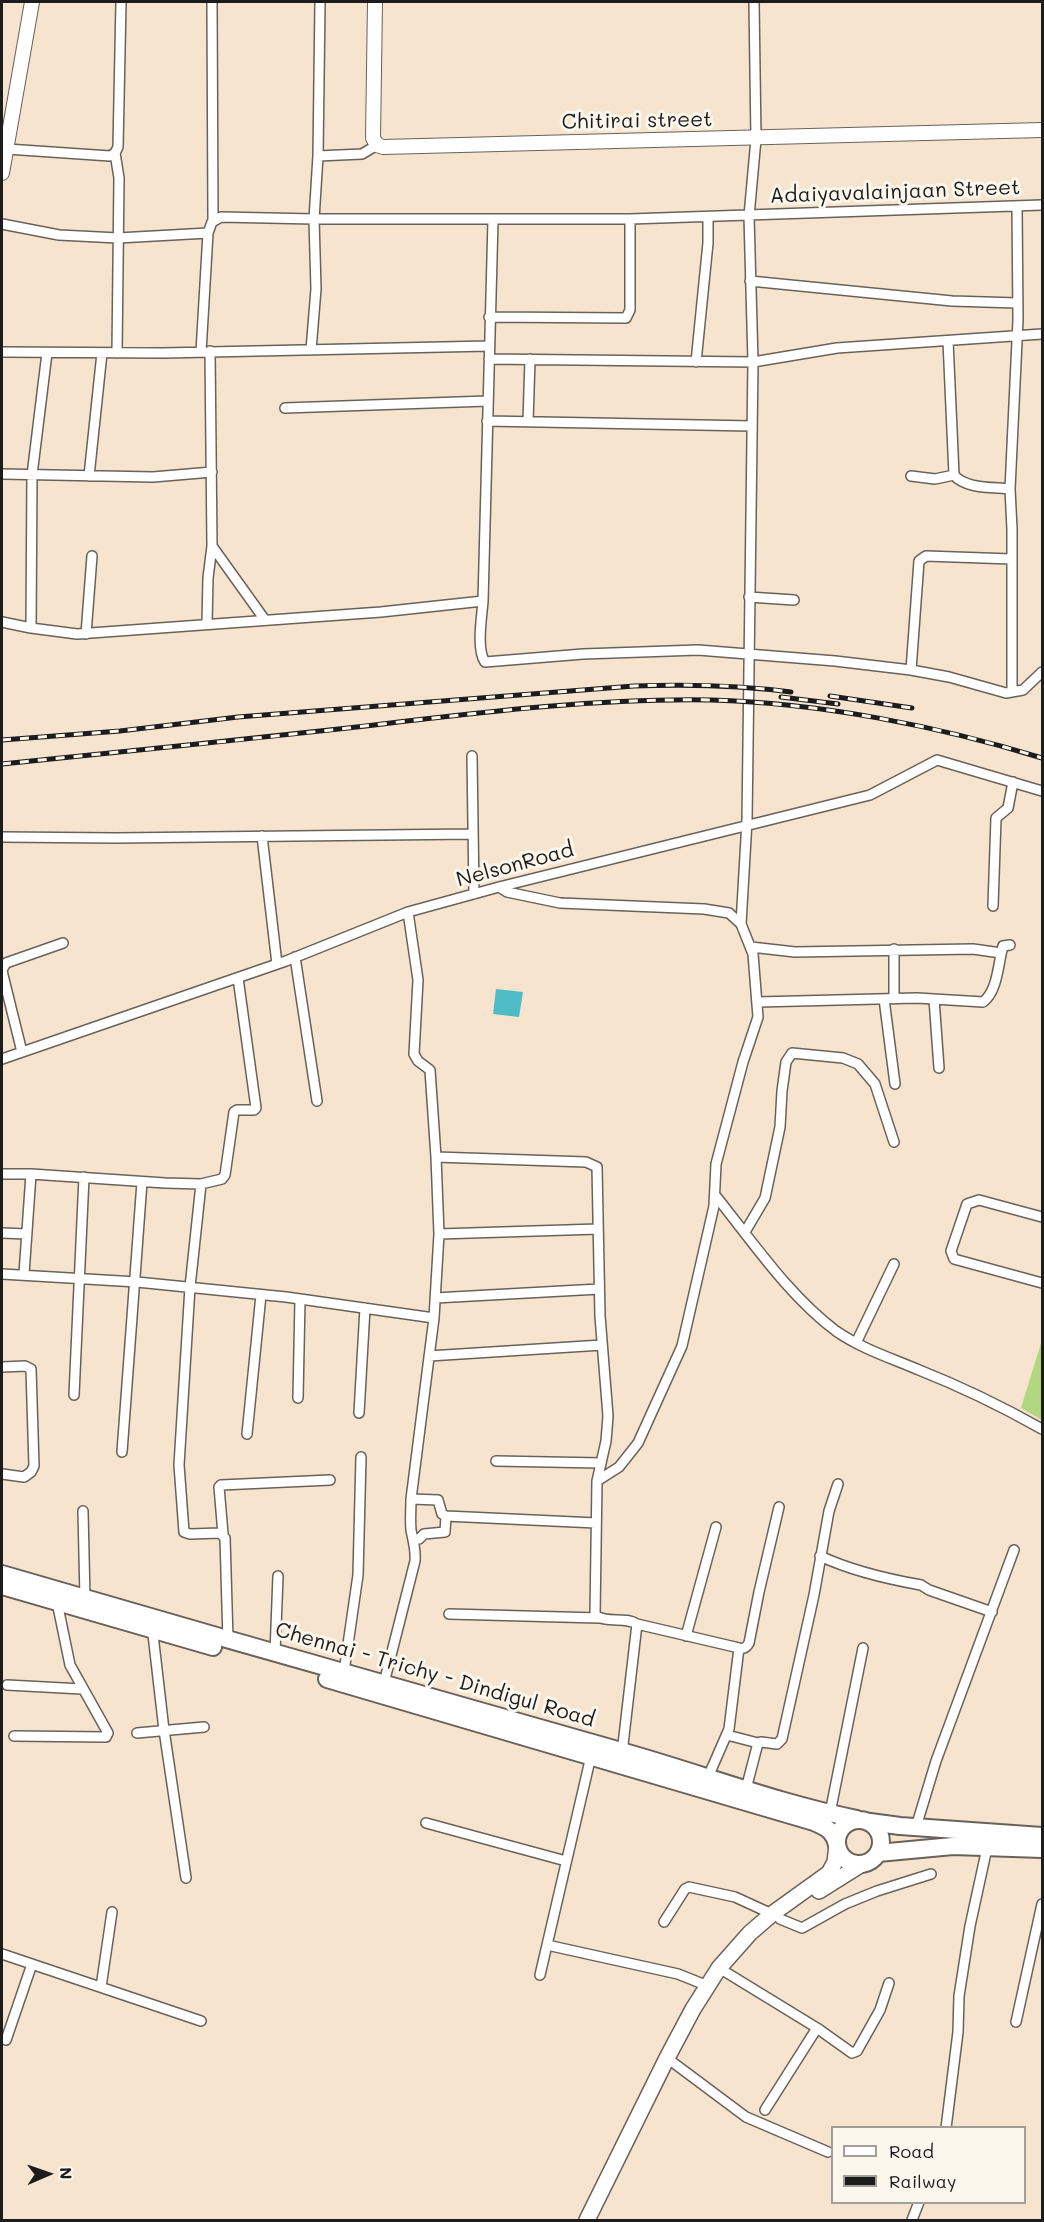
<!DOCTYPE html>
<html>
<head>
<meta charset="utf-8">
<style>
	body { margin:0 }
	#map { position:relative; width:1044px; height:2222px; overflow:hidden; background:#f7e4ce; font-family:Mali,sans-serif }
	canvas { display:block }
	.frame { position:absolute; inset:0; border:3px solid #1c1c1c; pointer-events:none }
	.legend { position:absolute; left:831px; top:2126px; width:195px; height:78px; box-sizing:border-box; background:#fbf7ec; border:2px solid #a29f99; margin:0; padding:8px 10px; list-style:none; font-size:18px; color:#1c1c1c }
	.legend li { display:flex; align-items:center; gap:12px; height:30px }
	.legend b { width:30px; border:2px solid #a29f99 }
	.north { position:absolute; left:18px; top:2144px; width:60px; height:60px; -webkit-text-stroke:4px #fbf7ec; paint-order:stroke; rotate:88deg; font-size:16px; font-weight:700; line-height:24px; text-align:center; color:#1c1c1c }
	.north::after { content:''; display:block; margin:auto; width:21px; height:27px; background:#1c1c1c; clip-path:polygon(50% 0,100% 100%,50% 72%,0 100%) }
</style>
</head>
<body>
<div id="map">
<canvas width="1044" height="2222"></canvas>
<div class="frame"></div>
<ul class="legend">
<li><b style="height:8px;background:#fff"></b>Road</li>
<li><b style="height:8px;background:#1c1c1c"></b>Railway</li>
</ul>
<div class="north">N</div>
</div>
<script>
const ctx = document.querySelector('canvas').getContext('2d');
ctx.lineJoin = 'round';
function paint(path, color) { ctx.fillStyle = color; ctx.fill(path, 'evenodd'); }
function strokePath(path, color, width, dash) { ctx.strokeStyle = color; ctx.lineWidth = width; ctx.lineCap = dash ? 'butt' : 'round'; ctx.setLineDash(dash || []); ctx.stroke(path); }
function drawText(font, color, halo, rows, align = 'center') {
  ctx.font = font + ' Mali,sans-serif'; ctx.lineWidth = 6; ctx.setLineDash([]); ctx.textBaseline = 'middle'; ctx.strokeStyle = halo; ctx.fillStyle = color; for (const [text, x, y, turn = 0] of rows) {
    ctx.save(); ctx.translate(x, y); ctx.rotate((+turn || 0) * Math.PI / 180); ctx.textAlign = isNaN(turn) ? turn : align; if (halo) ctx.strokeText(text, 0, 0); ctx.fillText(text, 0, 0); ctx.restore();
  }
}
paint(new Path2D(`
	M1042,1340V1420L1021,1408Z`), '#b1d781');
paint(new Path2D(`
	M496,989L523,992L519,1017L493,1014Z`), '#4ebcc6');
const street = new Path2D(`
	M212,2L213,221
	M7,149L110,156L115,153L118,147L121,2
	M115,153L119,178L117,353
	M318,156L362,154L377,145
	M493,220L483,601C482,616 476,649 485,662L583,654L698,650L835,661L911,670L949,677L1006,693L1023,690L1042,672
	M2,224L59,235L118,238L208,233
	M750,281L952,301L1017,303
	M489,317L626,318L630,310V219
	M948,341L954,475C965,489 994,487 1010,489L1012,529V692
	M311,350L316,289L314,219L318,156L320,2
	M210,351L212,546L265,620
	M2,352L163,353L489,346
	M201,352L208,233L212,222L221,217L314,219H630L1042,205
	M489,359L753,362L749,216L756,139L754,2
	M696,362L708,243V217
	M285,408L487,401
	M487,421L752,426
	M528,422L530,359
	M2,474L153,477L212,472
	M89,476L102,353
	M911,476L935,479L954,475
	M1010,489L1018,320L1017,206
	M749,597L794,600
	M2,622L31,628L77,634L381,612L483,601
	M207,624L208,578L212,546
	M31,628L32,475L47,353
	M86,634L92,556
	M911,670L919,561L926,556L1012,559
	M472,756L474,894
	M262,836L277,964
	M2,837L116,838L473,834
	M499,887L507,892L560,903L704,909L729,913L741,924L753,954L758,1017L743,1062L716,1164L714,1206L682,1346L638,1443L619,1467L597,1481L595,1615C607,1624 625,1616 637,1624L622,1753
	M993,906L996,818L1008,808L1013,782
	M408,912L418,980L414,1054L418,1061L430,1070L436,1157
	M741,924L747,821L753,362L837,348L1042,334
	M751,947L795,952L973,949L1001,953
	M894,949V999
	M295,957L317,1101
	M884,999L895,1084
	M934,999L939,1068
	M758,1002L917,998L983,1002C998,991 998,963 1003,946L1010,945
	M22,1052L3,975L2,970L6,963L63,943
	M2,1059L286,961L408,912L499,887L870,795L937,760L1042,791
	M2,1174H31
	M201,1184L190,1287L179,1465L184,1532L190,1534L220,1533L225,1538L228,1640
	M715,1195C752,1241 789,1296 836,1331C862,1349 891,1358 919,1370C962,1387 1003,1407 1042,1429
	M1042,1217L979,1200L967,1204L951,1251L954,1259L1042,1283
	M745,1232L765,1198L780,1127L782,1091L786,1062L792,1053L843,1058L858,1064L875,1084L894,1142
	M2,1233L27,1234
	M439,1234L598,1229
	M2,1274L137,1282L286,1297L434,1318L411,1499C411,1510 410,1520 411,1530C413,1541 416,1549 415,1561L384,1683
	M24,1274L31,1174L165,1183L201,1184L222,1179L225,1175L234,1112L237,1110H254L256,1108L238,978
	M435,1298L599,1289
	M434,1318L439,1234L436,1157L586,1162L597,1167L600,1316L608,1416L606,1441L597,1481
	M856,1343L894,1264
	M429,1356L602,1345
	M2,1367L25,1366L31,1369L34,1466L31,1472L24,1477L2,1474
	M74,1395L84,1177
	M298,1398L300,1299
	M359,1413L365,1308
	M247,1434L261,1295
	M122,1452L142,1182
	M496,1461L601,1463
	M411,1499L438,1500L442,1514L446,1516L445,1532L424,1534L419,1539H414
	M83,1511L85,1599
	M446,1516L596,1523
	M223,1534L219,1487L221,1485L330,1480
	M820,1556C852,1571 887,1579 921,1585L929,1590L992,1612
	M449,1614L599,1618
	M637,1624L735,1647C741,1649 745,1650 749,1643L759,1592L779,1507
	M152,1626L164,1730L186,1878
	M686,1636L716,1527
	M275,1653L278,1576
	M344,1672L358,1575L361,1457
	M7,1685L82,1689
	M137,1733L204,1727
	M727,1735L758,1743
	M14,1736L106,1737L108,1733L70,1665L57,1602
	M708,1777L729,1729L739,1648
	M746,1789L758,1743L761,1742L777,1744L782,1739L814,1595L829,1511L838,1484
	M830,1813L863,1648
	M426,1823L566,1861
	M916,1827L936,1761L1014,1550
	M780,1919L802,1928L845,1904L877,1891L931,1874
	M664,1922L685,1889L689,1887L735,1897L772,1914
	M547,1945L678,1974L708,1986
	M2,1954L201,2021
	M719,1968L817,2028L852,2053L857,2051L880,2010L889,1983
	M540,1975L591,1756
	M101,1987L112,1912
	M1016,2022L1042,1904
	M6,2040L32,1964
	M667,2058L746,2117L828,2152
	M765,2110L817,2028
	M946,2128L958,2032L959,1996L970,1926L987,1848
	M912,2220L919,2202`);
const secondary = new Path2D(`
	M375,2L373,138L377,145L383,147L1042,130
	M2,173L32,2`);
const primary = new Path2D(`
	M819,1891L862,1864
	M587,2220L667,2058L693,2009L719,1968L750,1933L772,1914L829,1873L835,1862L837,1845`);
const highway = new Path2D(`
	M2,1574C208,1634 415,1693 621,1751C700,1773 777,1803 857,1819
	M2,1586L213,1647
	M327,1679L814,1822C826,1827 834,1831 837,1845
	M837 1842a22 22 0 1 1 44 0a22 22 0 1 1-44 0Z
	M870,1822L900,1826L1042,1836
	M878,1853L953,1846L1042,1849`);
strokePath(street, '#69625a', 12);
strokePath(secondary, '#69625a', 16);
strokePath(primary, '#69625a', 18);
strokePath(highway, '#69625a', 20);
strokePath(street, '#fff', 9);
strokePath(secondary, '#fff', 14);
strokePath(primary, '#fff', 15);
strokePath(highway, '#fff', 16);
const rail = new Path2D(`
	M830,696L912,708
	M781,697L838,704
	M2,740L120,731L238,717L634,686C687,684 739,685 791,692
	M2,764C117,752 233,741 348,728C468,714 590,698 711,700C821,703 938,726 1042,758`);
strokePath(rail, '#1c1c1c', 5);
strokePath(rail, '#fbf7ec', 3, [9]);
drawText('21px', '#1c1c1c', '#fbf7ec', [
	["Chitirai street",637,121,-1],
	["Adaiyavalainjaan Street",895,192,-2],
	["NelsonRoad",515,865,-15],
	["Chennai - Trichy - Dindigul Road",435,1675,16]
]);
</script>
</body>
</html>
